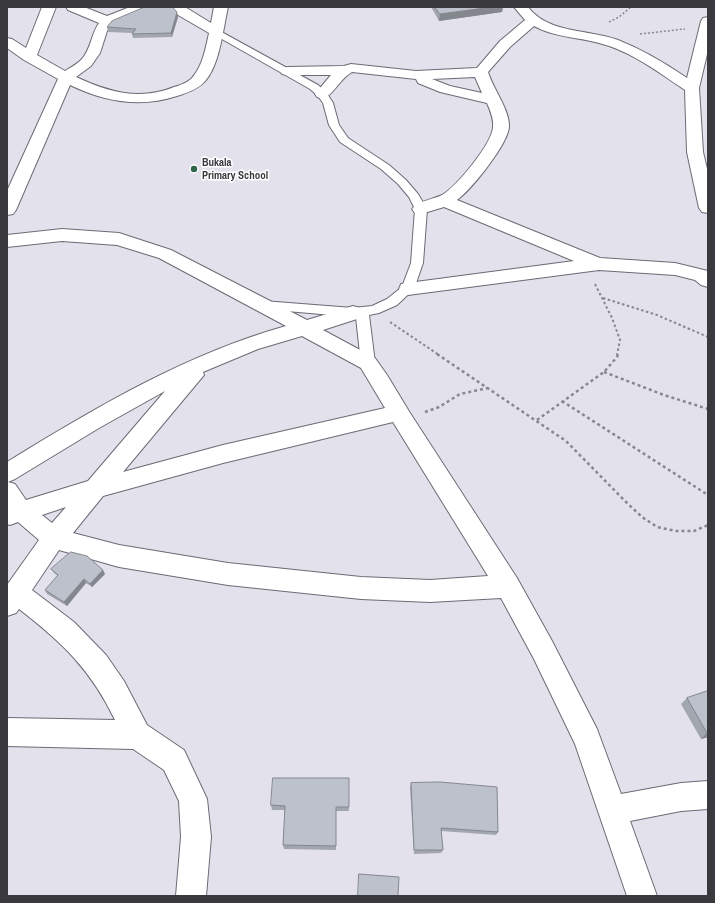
<!DOCTYPE html>
<html>
<head>
<meta charset="utf-8">
<style>
	body { margin:0 }
	#map { position:relative; width:715px; height:903px; overflow:hidden; background:#e3e1ec; font-family:"Archivo Narrow",sans-serif }
	canvas { display:block }
	.frame { position:absolute; inset:0; border:8px solid #3a3a3e; pointer-events:none }
</style>
</head>
<body>
<div id="map">
<canvas width="715" height="903"></canvas>
<div class="frame"></div>
</div>
<script>
const ctx = document.querySelector('canvas').getContext('2d');
ctx.lineJoin = 'round';
function strokePath(path, color, width, dash) { ctx.strokeStyle = color; ctx.lineWidth = width; ctx.lineCap = dash ? 'butt' : 'round'; ctx.setLineDash(dash || []); ctx.stroke(path); }
function paint(path, color) { ctx.fillStyle = color; ctx.fill(path, 'evenodd'); }
function drawText(font, color, halo, rows, align = 'center') {
  ctx.font = font + ' "Archivo Narrow",sans-serif'; ctx.lineWidth = 3; ctx.setLineDash([]); ctx.textBaseline = 'middle'; ctx.strokeStyle = halo; ctx.fillStyle = color; for (const [text, x, y, turn = 0] of rows) {
    ctx.save(); ctx.translate(x, y); ctx.rotate((+turn || 0) * Math.PI / 180); ctx.textAlign = isNaN(turn) ? turn : align; if (halo) ctx.strokeText(text, 0, 0); ctx.fillText(text, 0, 0); ctx.restore();
  }
}
const lane = new Path2D(`
	M216,29L318,85L326,92L333,103L339,125L348,138L389,165L406,180L418,194L427,209L423,263L414,289L397,305L379,313L369,315L375,363L373,367L368,368L363,367L361,363L356,317L263,309L258,308L257,305L258,302L263,301L353,308L372,306L387,299L402,287L411,263L415,209L409,197L398,184L381,169L340,142L329,125L323,103L318,96L310,89L213,34L211,32L213,30Z`);
const street = new Path2D(`
	M42,7H56L37,55L65,71C70,68 77,64 81,60C91,50 91,34 99,23L68,10L66,7H84L107,16L130,7H148L146,10L112,24L107,31L100,53L91,66L76,77C108,92 140,101 174,87C182,85 191,81 195,74C203,63 206,47 209,33L178,15L171,7H185L211,23L214,7H228C223,29 220,63 206,80C199,89 187,93 177,96C140,108 105,102 70,85L16,210L13,214L7,215V191L58,79L24,60L7,48V38L12,39L26,48Z
	M514,7H528C549,34 588,29 618,40C643,50 665,63 687,78L701,21L703,18L708,17V50L699,88L703,152L708,173V213L702,212L699,208L687,152L685,90C658,72 631,51 599,43C577,37 554,37 534,26L510,47L488,72C493,89 510,110 509,127C508,144 471,190 457,200L600,258L675,263L708,271V287L701,285L695,280L675,275L599,270L408,295L401,294L399,289L401,284L408,283L574,261L444,207L421,214L415,213L412,209C418,201 434,199 442,195C457,186 492,144 493,127C494,119 490,110 487,103L440,92L418,83L416,79L352,72C340,79 334,93 326,97C323,99 320,98 317,97L315,94L331,75H287L282,74L280,71L282,68L287,67L344,66L351,64L416,71L477,68L500,41L525,20ZM475,77L482,93L450,86L432,79Z
	M62,229L119,233L171,250L307,320L353,306L360,308L363,313L360,318L323,330L375,358L387,375L410,413L517,578L552,641L597,729L621,794L681,783L708,781V809L681,811L630,821L657,896H627L575,744L534,659L501,598L430,602L361,599L228,585L119,567L59,550L32,590L74,622L106,655L124,681L147,725L184,750L207,799L211,837L206,896H176L181,837L179,801L164,770L133,749L7,746V718L115,720C91,670 63,643 19,609L16,613L7,616V585L39,540L18,522L10,525L7,524V462C95,408 186,354 286,326L159,258L117,245L62,241L7,247V235ZM302,336L361,368L385,408L223,445L123,472L204,375L203,372L258,349ZM165,391L88,481L26,500L15,484L8,482L15,479L99,428ZM393,422L488,576L430,580L361,577L228,563L119,545L73,533L103,496L223,463ZM66,507L52,523L42,515Z`);
strokePath(lane, '#6c6a74', 2);
strokePath(street, '#6c6a74', 2);
strokePath(new Path2D(`
	M609,22L619,17L631,7
	M640,34L685,29`), '#88878e', 1.5, [2, 2]);
strokePath(new Path2D(`
	M595,284L612,318L620,340L617,355
	M603,298L657,315L708,337
	M390,322L439,355`), '#88878e', 2, [2.5, 2.5]);
strokePath(new Path2D(`
	M437,354L566,441L626,502L642,517L657,527L676,531H694L708,525
	M604,372L664,395L708,409
	M562,401L708,495
	M425,412L439,407L460,394L488,388
	M537,420L604,372L617,357L618,354`), '#88878e', 2.5, [3, 3]);
paint(lane, '#fff');
paint(street, '#fff');
paint(new Path2D(`
	M431,7H503L502,12L439,21Z
	M178,17L172,37L133,38L132,34L133,33L108,32L107,27Z
	M51,569L105,574L92,587L86,583L67,606L47,594L45,590L58,576L54,573Z
	M708,691V737L701,739L681,704L687,698Z
	M349,778V811H336V850L284,849L283,845L285,810H272L271,805Z
	M411,783L498,832L496,835L441,831L443,850L441,853L414,854L410,787Z`), '#a2a6af');
paint(new Path2D(`
	M492,7H503L502,12L439,21L440,14Z
	M177,12L178,17L172,37L171,33Z
	M103,570L105,574L92,587L90,584Z
	M84,579L86,583L67,606L64,602Z
	M707,733H708V737L701,739Z`), '#84878e');
const building = new Path2D(`
	M145,7H172L177,12L171,33L132,34L136,29L107,27L112,21Z
	M435,7H492L440,14Z
	M71,552L87,556L103,570L90,584L84,579L64,602L45,590L58,575L51,569Z
	M708,691V733H707L687,698Z
	M273,778H349V807H336V846L283,845L285,806L271,805Z
	M440,782L497,787L498,832L441,828L443,850H414L411,783Z
	M359,874L399,877L398,896H358Z`);
paint(building, '#bcc1cb');
strokePath(building, '#84878e', 1);
for (const [x, y, r, color] of [
	[194,169,4,"#30664c"]
]) { const dot = new Path2D(); dot.arc(x, y, r, 0, 2 * Math.PI); ctx.fillStyle = color; ctx.fill(dot); strokePath(dot, '#fff', 1.5); }
drawText('bold 11px', '#3a3a3e', '#fff', [
	["Bukala",202,163],
	["Primary School",202,176]
], 'left');
</script>
</body>
</html>
